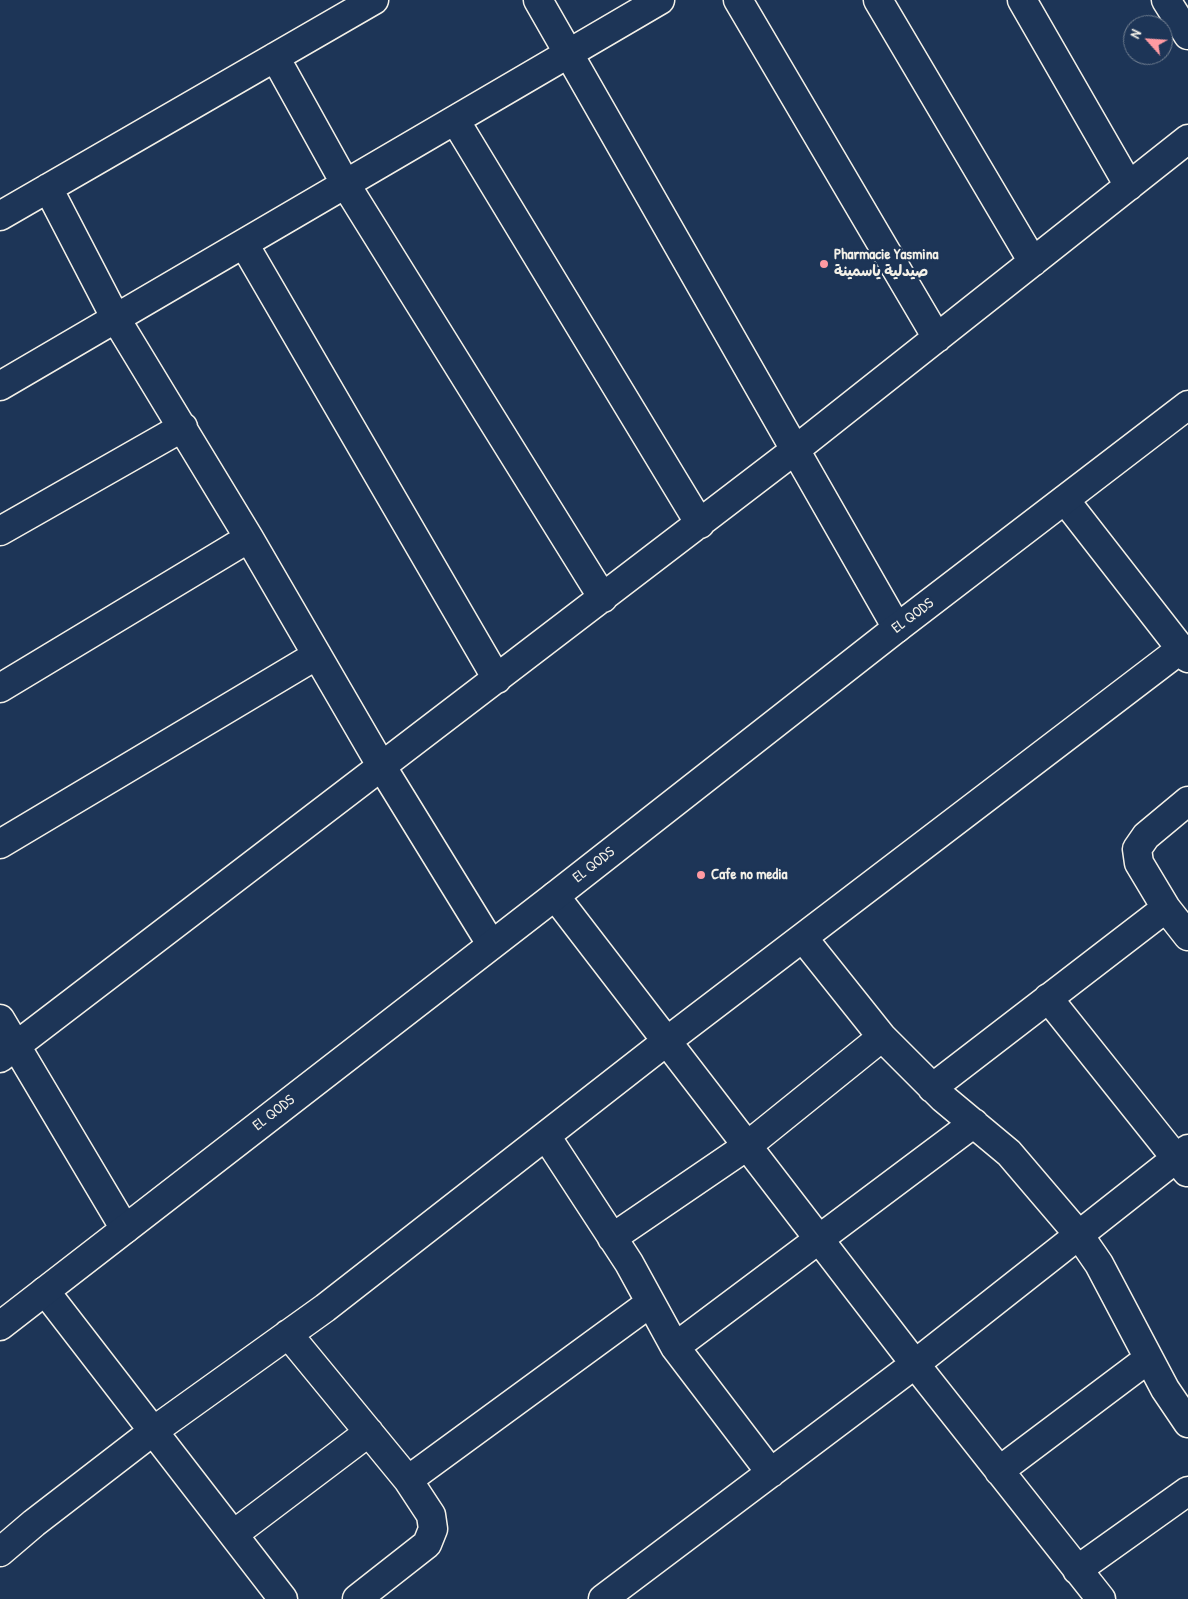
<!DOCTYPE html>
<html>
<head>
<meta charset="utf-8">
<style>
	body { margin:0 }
	#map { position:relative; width:1188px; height:1599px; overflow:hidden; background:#1d3557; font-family:"Patrick Hand",sans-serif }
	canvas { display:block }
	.north { position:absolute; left:1123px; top:15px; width:50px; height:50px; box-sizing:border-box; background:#1d3557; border:1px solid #738091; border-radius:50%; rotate:296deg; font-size:14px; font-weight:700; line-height:20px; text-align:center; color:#f4f1e8 }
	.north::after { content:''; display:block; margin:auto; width:18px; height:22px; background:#ff9aa2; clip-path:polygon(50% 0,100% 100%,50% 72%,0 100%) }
</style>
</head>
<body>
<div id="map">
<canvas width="1188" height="1599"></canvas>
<div class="north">N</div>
</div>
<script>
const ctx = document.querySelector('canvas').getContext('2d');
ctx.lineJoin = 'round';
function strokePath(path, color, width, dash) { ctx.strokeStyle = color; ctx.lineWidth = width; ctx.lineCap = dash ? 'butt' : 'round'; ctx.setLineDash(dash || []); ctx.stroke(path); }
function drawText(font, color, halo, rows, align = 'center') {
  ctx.font = font + ' "Patrick Hand","Playpen Sans Arabic",sans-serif'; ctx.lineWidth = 4.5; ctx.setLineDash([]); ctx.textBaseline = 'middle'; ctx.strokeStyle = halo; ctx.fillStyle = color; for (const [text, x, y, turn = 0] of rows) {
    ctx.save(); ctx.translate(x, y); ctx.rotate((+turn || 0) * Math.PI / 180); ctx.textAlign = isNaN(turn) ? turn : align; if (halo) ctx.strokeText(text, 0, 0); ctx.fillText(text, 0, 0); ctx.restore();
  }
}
const street = new Path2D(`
	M538,0L897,628
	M738,0L937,338
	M878,0L1033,262
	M1022,0L1129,186
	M1166,0L1188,35
	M275,57L346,185L603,598
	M455,120L700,524
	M48,188L116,319L249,538L382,767L491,944
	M0,216L374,0
	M244,244L497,679
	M0,386L660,0
	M1065,500L1188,658
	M0,531L183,427
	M0,688L249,538
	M0,844L317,655
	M555,896L915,1364L1101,1599
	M1166,908L1188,936
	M803,938L882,1037L943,1098L1009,1153L1079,1235L1099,1264L1165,1389L1188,1423
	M1048,998L1187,1172
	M0,1019L125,1229
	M0,1058L795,450L1188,139
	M932,1088L1166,908L1139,863L1137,849L1146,836L1188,801
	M546,1136L629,1263L675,1347L771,1473
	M612,1238L747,1146L882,1037
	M45,1291L283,1599
	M288,1334L408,1480L431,1515L433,1529L427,1544L357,1599
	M675,1347L974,1123
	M999,1471L1148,1359
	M408,1480L650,1303
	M234,1534L369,1432
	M0,1552L34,1523L152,1432L325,1308L667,1041L1181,649
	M1077,1570L1188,1491
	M603,1599L915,1364L1188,1149`);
const secondary = new Path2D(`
	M0,1326L555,896L897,628L1188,405`);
strokePath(street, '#f4f1e8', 31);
strokePath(secondary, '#f4f1e8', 31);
strokePath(street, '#1d3557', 28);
strokePath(secondary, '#1d3557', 28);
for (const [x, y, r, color] of [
	[824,264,5,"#ff9aa2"],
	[701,875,5,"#ff9aa2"]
]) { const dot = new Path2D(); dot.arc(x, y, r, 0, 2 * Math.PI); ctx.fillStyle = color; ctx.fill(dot); strokePath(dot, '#1d3557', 2); }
drawText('bold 15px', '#f4f1e8', '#1d3557', [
	["Pharmacie Yasmina",834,255],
	["صيدلية ياسمينة",834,272],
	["Cafe no media",711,875]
], 'left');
drawText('15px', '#f4f1e8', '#1d3557', [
	["EL QODS",913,616,-37],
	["EL QODS",594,865,-38],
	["EL QODS",274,1113,-38]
]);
</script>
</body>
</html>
